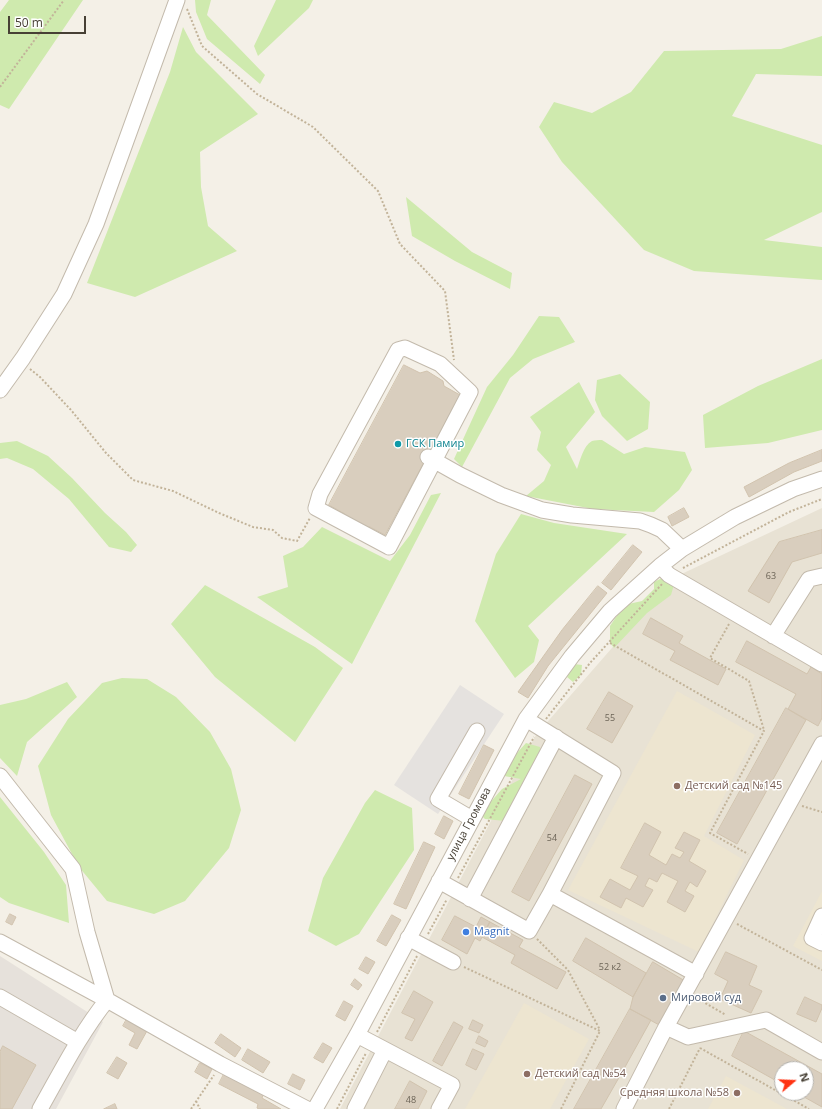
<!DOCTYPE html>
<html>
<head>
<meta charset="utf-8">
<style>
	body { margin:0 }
	#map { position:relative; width:822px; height:1109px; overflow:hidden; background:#f4f0e7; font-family:"Open Sans",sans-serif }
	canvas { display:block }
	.north { position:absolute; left:774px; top:1061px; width:40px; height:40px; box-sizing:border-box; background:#fff; border:1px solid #b5b3ae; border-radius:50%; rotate:71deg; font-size:11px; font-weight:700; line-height:16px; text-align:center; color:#474035 }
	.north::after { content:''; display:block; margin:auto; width:14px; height:18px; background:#ff3312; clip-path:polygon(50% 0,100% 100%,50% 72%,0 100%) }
	.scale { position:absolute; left:8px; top:16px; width:78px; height:18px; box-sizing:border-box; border:2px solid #474035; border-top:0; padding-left:5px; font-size:12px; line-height:14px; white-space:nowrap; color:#474035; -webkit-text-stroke:3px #fff; paint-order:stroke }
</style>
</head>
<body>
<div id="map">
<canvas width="822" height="1109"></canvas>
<div class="north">N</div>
<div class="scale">50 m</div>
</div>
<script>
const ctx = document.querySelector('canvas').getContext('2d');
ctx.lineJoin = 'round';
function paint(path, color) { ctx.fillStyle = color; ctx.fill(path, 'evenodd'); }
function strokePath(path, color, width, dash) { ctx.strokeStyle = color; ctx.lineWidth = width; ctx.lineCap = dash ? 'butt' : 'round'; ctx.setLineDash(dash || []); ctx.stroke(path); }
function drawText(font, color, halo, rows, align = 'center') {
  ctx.font = font + ' "Open Sans",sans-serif'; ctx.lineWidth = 3; ctx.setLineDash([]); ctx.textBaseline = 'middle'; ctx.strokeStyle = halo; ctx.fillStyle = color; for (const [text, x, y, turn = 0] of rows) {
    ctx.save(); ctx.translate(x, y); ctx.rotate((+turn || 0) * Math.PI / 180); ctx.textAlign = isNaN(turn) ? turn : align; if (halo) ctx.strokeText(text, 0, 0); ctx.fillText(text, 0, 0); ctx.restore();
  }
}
paint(new Path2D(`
	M822,508V1109H340L536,735L673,578ZM782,1069H806V1093H782Z`), '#e8e2d4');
paint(new Path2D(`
	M0,956L103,1022L56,1109H0Z`), '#e6e1db');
paint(new Path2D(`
	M677,691L755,735L704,836L744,860L699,952L568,890Z
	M822,891V961L793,946Z
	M524,1003L589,1039L550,1109H465Z
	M726,1076L787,1109H708Z`), '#ede5d0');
paint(new Path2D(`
	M9,0H83L9,109L0,105V12Z
	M195,0H211L207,15L265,75L260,84L207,39L196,12Z
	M276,0H313L309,8L258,56L254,46Z
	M183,27L196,52L258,114L200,152L201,187L208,226L237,251L135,297L87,283L170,72Z
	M822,36V76L756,74L732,116L822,145V212L764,240L822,247V280L694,271L644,250L562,162L539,127L554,102L592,113L631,92L664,51L781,49Z
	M406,197L472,252L512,273L510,289L455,261L412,236Z
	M539,316L559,317L575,342L533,359L510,378L462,467L454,459L487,387L513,355Z
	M822,359V430L768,443L705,448L703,415L758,386Z
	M620,374L650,402L648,429L627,441L602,416L595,400L597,380Z
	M579,382L595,412L566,447L577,469C580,461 583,446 592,441C595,440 599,440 602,440L624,454L645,447L685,452L692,470L679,490L654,512L593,509L526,496L544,481L551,465L537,450L541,432L530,417Z
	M17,441L48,456L72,478L105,513L126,532L137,545L131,552L109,547L69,499L33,469L7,458L0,459V443Z
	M441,493L352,664L257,597L288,587L283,556L303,547L322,527L390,561L410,535L431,495Z
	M521,514L554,523L627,534L528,626L539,640L534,662L515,678L475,621L496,554Z
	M664,577L675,581L671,595L647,613L614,648L610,643V626L624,605L642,601L654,589V582Z
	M205,585L315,647L343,668L295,742L215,677L171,624Z
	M574,664L582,665L581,675L573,682L567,677L569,671Z
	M122,678L147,679L176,697L210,732L231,769L241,810L229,848L185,901L154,914L107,901L79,867L51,815L38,766L68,719L102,683Z
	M67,682L77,697L27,742L17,776L0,758V705L26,699Z
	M526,743L540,747L541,760L505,821L485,819L480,814L502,789L521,779L504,776L516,754Z
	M375,790L412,808L414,850L359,934L336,946L308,931L323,878L365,803Z
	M0,797L44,852L66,885L69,923L9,903L0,897Z`), '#cfeaae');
paint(new Path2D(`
	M460,685L504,714L438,814L394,785Z`), '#e5e2df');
const building = new Path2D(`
	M404,365L420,373L427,371L443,381L444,386L460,395L385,535L370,527L364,528L347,519L345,514L329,505Z
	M822,450V461L794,472L749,497L744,487L789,463Z
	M684,508L689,517L672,526L668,517Z
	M822,530V553L792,562L769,603L748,591L779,542Z
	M633,545L642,552L611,590L602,583Z
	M598,586L607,593L548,666L528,698L518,692L562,630Z
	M651,618L683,636L679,643L726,669L718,685L670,660L675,651L643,634Z
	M747,641L807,674L811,667L822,674V718L818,726L788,709L796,694L736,662Z
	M609,692L633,706L612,743L587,729Z
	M786,708L806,720L737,844L717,833Z
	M484,745L494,750L469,799L459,794Z
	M575,775L592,784L529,901L512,892Z
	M444,816L453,821L444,839L435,834Z
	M645,823L661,832L649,855L666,865L672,854L680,858L684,852L675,848L684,832L700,840L689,861L706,871L697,887L690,882L685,891L694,896L685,912L667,902L678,881L662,873L657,882L649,878L645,886L653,890L643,907L626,898L621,908L600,897L610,879L630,890L638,876L621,868Z
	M424,842L435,847L406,909L394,904Z
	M10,914L16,917L12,925L6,922Z
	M392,915L401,920L386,946L377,941Z
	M455,916L476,927L481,917L490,922L480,941L475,938L467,954L442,940Z
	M490,922L523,940L519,947L566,972L557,989L511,963L515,955L482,937Z
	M586,938L646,973L633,997L573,961Z
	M726,952L757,966L749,985L762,991L751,1013L720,999L728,981L715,974Z
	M366,957L375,962L368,974L359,969Z
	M653,962L685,981L661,1026L630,1009L633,997Z
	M355,979L362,985L358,990L351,985Z
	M414,991L433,1002L412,1041L405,1038L415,1019L402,1013Z
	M805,997L822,1005V1008L816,1022L797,1014Z
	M344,1001L353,1006L345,1021L336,1016Z
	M630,1009L651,1020L625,1067L601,1109H574Z
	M128,1017L148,1029L137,1049L129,1045L135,1033L123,1026Z
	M473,1020L483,1025L479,1033L469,1029Z
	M454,1022L463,1027L442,1066L433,1061Z
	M744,1031L822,1074V1107L797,1093H806V1069H782V1084L732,1056Z
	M221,1034L241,1048L235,1057L215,1043Z
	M479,1036L488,1041L485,1047L476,1043Z
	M323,1043L332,1048L323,1063L314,1058Z
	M3,1046L36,1065L12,1109H0V1052Z
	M248,1049L270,1062L263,1073L242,1060Z
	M473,1049L484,1054L476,1070L466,1065Z
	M117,1057L127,1063L118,1079L107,1073Z
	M200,1063L212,1069L207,1079L195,1072Z
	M225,1072L264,1093L262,1098L281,1109H259L257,1108L258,1104L219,1084Z
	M293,1074L305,1080L300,1090L288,1084Z
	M410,1081L427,1091L418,1109H395Z
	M115,1104L117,1109H104Z`);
paint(building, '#d9cebe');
strokePath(building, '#d1c3ae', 1);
const minor = new Path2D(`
	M405,348L440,364L470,392L389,547L316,508L320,494L398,350Z
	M0,390L23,358L64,294L96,224L177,0
	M428,457L460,475L501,495L542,510L572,515L640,521L651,525L662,530L682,549
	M660,566L669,575L822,664
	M773,636L809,579L822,576
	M526,719L613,773L550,894
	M0,776L73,869L87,932L107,1000C80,1034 61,1072 40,1109
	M472,819L438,799L477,731
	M439,881L529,931L550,894L696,974
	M470,899L556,737
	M822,916L812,938L822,943
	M408,938L453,962
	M0,942L107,1000L220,1064L307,1109
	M0,997L78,1042
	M666,1027L688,1037L766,1020L822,1052
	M357,1035L452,1085L439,1109
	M315,1109L357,1035L526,719L572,656L610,611L660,566L682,549L735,517L793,489L822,479
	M355,1109L385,1050
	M624,1109L666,1027L822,744`);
strokePath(minor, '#c3baac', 17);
strokePath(new Path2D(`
	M187,9L202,46L257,94L313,127L378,191L400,244L445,291L454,360
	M0,87L64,0
	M30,369L40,377L71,410L106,453L133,480L173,491L219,513L253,527L273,530L282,538L297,541L310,518
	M683,568L789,512L822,499
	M729,624L710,658L749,681L764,730
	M610,643L764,731L710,833L748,854
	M546,719L590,663L662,584
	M802,806L822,812
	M458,878L534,737
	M737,924L822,970
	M428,934L447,899
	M537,939L568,970L600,1030
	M464,967L600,1031
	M695,997L726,1015
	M377,1032L417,956
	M700,1048L809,1109
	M196,1101L200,1109
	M191,1109L214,1075
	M337,1109L366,1053
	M561,1109L600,1031
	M669,1109L700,1048`), '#c2b399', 2, [2, 2]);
strokePath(minor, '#fff', 15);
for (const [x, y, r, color] of [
	[398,444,4,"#0f9aa8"],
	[677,786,4,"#8d6e63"],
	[466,932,4,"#3f7fe0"],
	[663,998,4,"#5c6f8a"],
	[527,1074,4,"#8d6e63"],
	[737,1093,4,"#8d6e63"]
]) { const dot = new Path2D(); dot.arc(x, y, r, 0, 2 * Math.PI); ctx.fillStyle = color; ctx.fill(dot); strokePath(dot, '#fff', 1.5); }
drawText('9px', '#6c6457', null, [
	["63",771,576],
	["55",610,718],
	["54",552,838],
	["52 к2",610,967],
	["48",411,1100]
]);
drawText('11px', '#0d838f', '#fff', [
	["ГСК Памир",406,444]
], 'left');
drawText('11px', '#785e54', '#fff', [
	["Детский сад №145",685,786],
	["Детский сад №54",535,1074],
	["Средняя школа №58",729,1093,"right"]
], 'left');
drawText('11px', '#474035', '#fff', [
	["улица Громова",469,824,-62]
]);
drawText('11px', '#366cbe', '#fff', [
	["Magnit",474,932]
], 'left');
drawText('11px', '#4e5e75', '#fff', [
	["Мировой суд",671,998]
], 'left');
</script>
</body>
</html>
